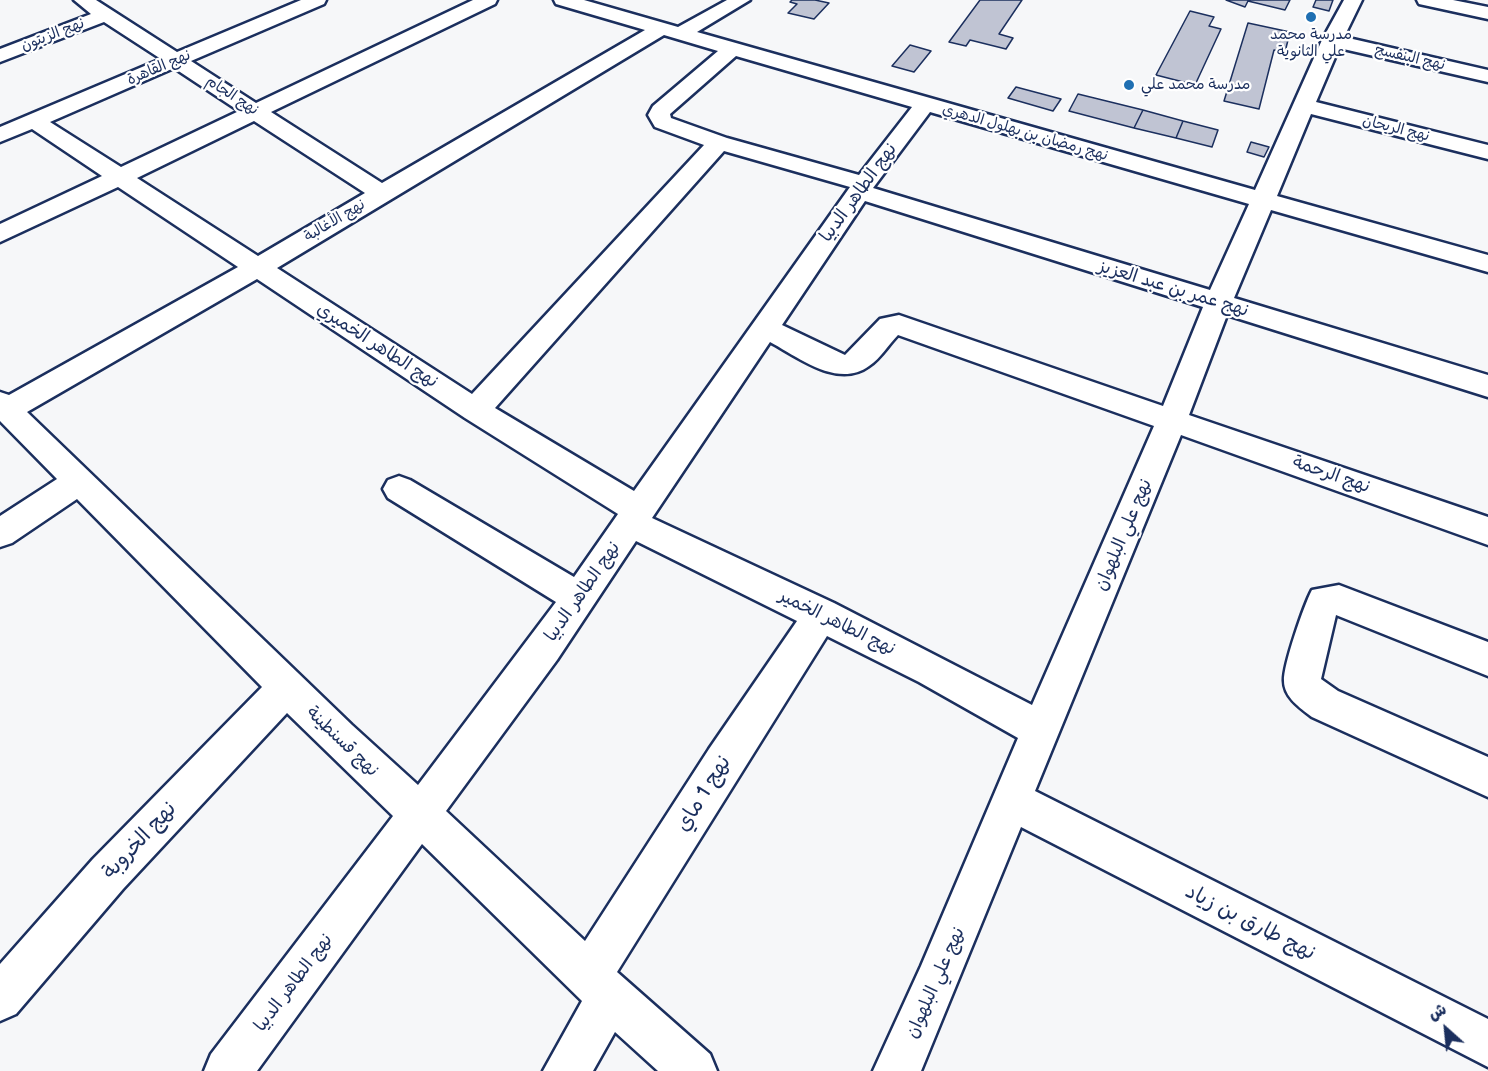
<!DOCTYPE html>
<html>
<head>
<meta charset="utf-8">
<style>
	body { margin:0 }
	#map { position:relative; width:1488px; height:1071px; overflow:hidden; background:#f6f7f9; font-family:"Balsamiq Sans","Playpen Sans Arabic",sans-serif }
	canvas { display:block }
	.north { position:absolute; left:1416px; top:999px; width:60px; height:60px; -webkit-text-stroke:4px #fff; paint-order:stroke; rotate:333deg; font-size:16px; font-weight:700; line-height:24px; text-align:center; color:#1b2f5e }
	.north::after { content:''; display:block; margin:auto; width:21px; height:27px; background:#1b2f5e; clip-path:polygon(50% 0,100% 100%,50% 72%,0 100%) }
</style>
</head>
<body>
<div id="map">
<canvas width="1488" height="1071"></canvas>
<div class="north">ش</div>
</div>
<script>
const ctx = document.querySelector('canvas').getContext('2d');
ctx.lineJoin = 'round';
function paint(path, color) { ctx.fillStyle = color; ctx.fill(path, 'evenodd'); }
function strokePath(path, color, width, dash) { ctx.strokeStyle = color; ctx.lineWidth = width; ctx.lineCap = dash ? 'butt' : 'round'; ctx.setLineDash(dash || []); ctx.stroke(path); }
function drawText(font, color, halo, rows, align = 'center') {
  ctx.font = font + ' "Balsamiq Sans","Playpen Sans Arabic",sans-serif'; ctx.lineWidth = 4.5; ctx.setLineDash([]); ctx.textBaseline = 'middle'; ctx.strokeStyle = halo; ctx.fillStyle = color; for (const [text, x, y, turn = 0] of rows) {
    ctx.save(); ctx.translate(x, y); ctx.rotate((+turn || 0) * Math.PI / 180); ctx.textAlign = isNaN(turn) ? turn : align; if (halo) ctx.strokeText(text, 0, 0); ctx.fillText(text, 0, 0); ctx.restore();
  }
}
const building = new Path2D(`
	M792,0H815L829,3L814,19L788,13L797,4L790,2Z
	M980,0H1022L999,34L1013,38L1006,49L970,40L966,46L949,42Z
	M1226,0H1290L1285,10L1248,1L1245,7Z
	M1316,0H1333L1329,11L1313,7Z
	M1190,11L1214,17L1209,26L1221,29L1195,85L1156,75Z
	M1248,23L1290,32L1285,52L1274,50L1259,109L1224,101Z
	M910,45L931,51L914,72L892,66Z
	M1016,87L1061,99L1053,111L1008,98Z
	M1078,94L1143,110L1134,128L1069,111Z
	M1143,110L1183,121L1176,138L1134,128Z
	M1183,121L1218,130L1212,147L1176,138Z
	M1251,142L1269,147L1264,157L1247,152Z`);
paint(building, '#c0c4d3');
strokePath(building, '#1b2f5e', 1.5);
const minor = new Path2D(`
	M74,0H96L177,52L301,0H326L324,4L191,61L256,103L473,0H497L495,4L271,112L382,183L645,30L556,4L554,0H584L678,27L727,0H750L697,32L1255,190L1322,40L1344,0H1362L1344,37L1488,70V82L1339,48L1316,102L1488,145V159L1311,114L1277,196L1488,255V272L1271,210L1234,298L1488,375V397L1227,315L1189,415L1488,517V545L1181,435L1035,791L1488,1019V1067L1021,827L921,1071H873L921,966L1018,738L919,682L827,636L617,972L710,1054L717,1071H658L615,1032L593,1071H543L582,1001L422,844L257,1071H204L211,1054L393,816L287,713L123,889L16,1014L0,1021V964L93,859L262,687L77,499L12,543L0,547V516L57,479L0,421V392L9,395L238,267L118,187L0,242V224L102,176L32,129L0,142V127L161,59L104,22L0,62V49L91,14ZM664,35L718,51L653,106L648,115L655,127L704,145L472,394L277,268ZM736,56L912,107L859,175L727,138L671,118L670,114ZM174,68L239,111L121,167L50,122ZM930,112L1249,204L1210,290L873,188ZM254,121L365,193L258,256L137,178ZM724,151L850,187L634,491L495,408ZM865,201L1203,307L1163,406L899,315L880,319L845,355L782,325ZM257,279L465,418L618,514L574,577L410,480L399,476L388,480L383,489L388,498L556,602L418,785L352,725L27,412ZM898,335L1154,426L1032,705L834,603L652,518L770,342C798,357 838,389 869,366C881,358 888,345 898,335ZM636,541L797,621L709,749L585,941L446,811L557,660Z
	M1417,0H1453L1488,7V19L1419,4Z
	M1339,585L1488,642V676L1336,615L1321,679L1338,691L1488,757V797L1312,717C1300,708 1284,697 1284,681C1283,666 1304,605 1312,590Z`);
strokePath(minor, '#1b2f5e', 5);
paint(minor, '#fff');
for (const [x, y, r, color] of [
	[1311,17,6,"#1f6fb2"],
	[1129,85,6,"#1f6fb2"]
]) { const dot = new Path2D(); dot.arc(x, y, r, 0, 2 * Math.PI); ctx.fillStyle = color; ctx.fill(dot); strokePath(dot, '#fff', 2); }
drawText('15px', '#1b2f5e', '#fff', [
	["نهج الزيتون",53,35,-21],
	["نهج البنفسج",1410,58,13],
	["نهج القاهرة",159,68,-23],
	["نهج الجام",232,96,33],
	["نهج الريحان",1396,129,14],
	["نهج رمضان بن بهلول الدهري",1025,133,16],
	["نهج الأغالبة",335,221,-31]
]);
drawText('15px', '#1b2f5e', '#fff', [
	["مدرسة محمد",1311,35],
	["علي الثانوية",1311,52],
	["مدرسة محمد علي",1141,85,"left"]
]);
drawText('18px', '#1b2f5e', '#fff', [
	["نهج الطاهر الدبيا",859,193,-54],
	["نهج عمر بن عبد العزيز",1173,289,17],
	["نهج الطاهر الخميري",377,346,33],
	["نهج الرحمة",1331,475,19],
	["نهج علي البلهوان",1124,535,-67],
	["نهج الطاهر الدبيا",583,592,-55],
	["نهج الطاهر الخمير",837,623,26],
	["نهج قسنطينة",342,742,44],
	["نهج الطاهر الدبيا",294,983,-53],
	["نهج علي البلهوان",936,983,-66]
]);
drawText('21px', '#1b2f5e', '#fff', [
	["نهج 1 ماي",704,794,-58],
	["نهج الخروبة",140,841,-47],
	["نهج طارق بن زياد",1250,923,27]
]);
</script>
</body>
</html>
